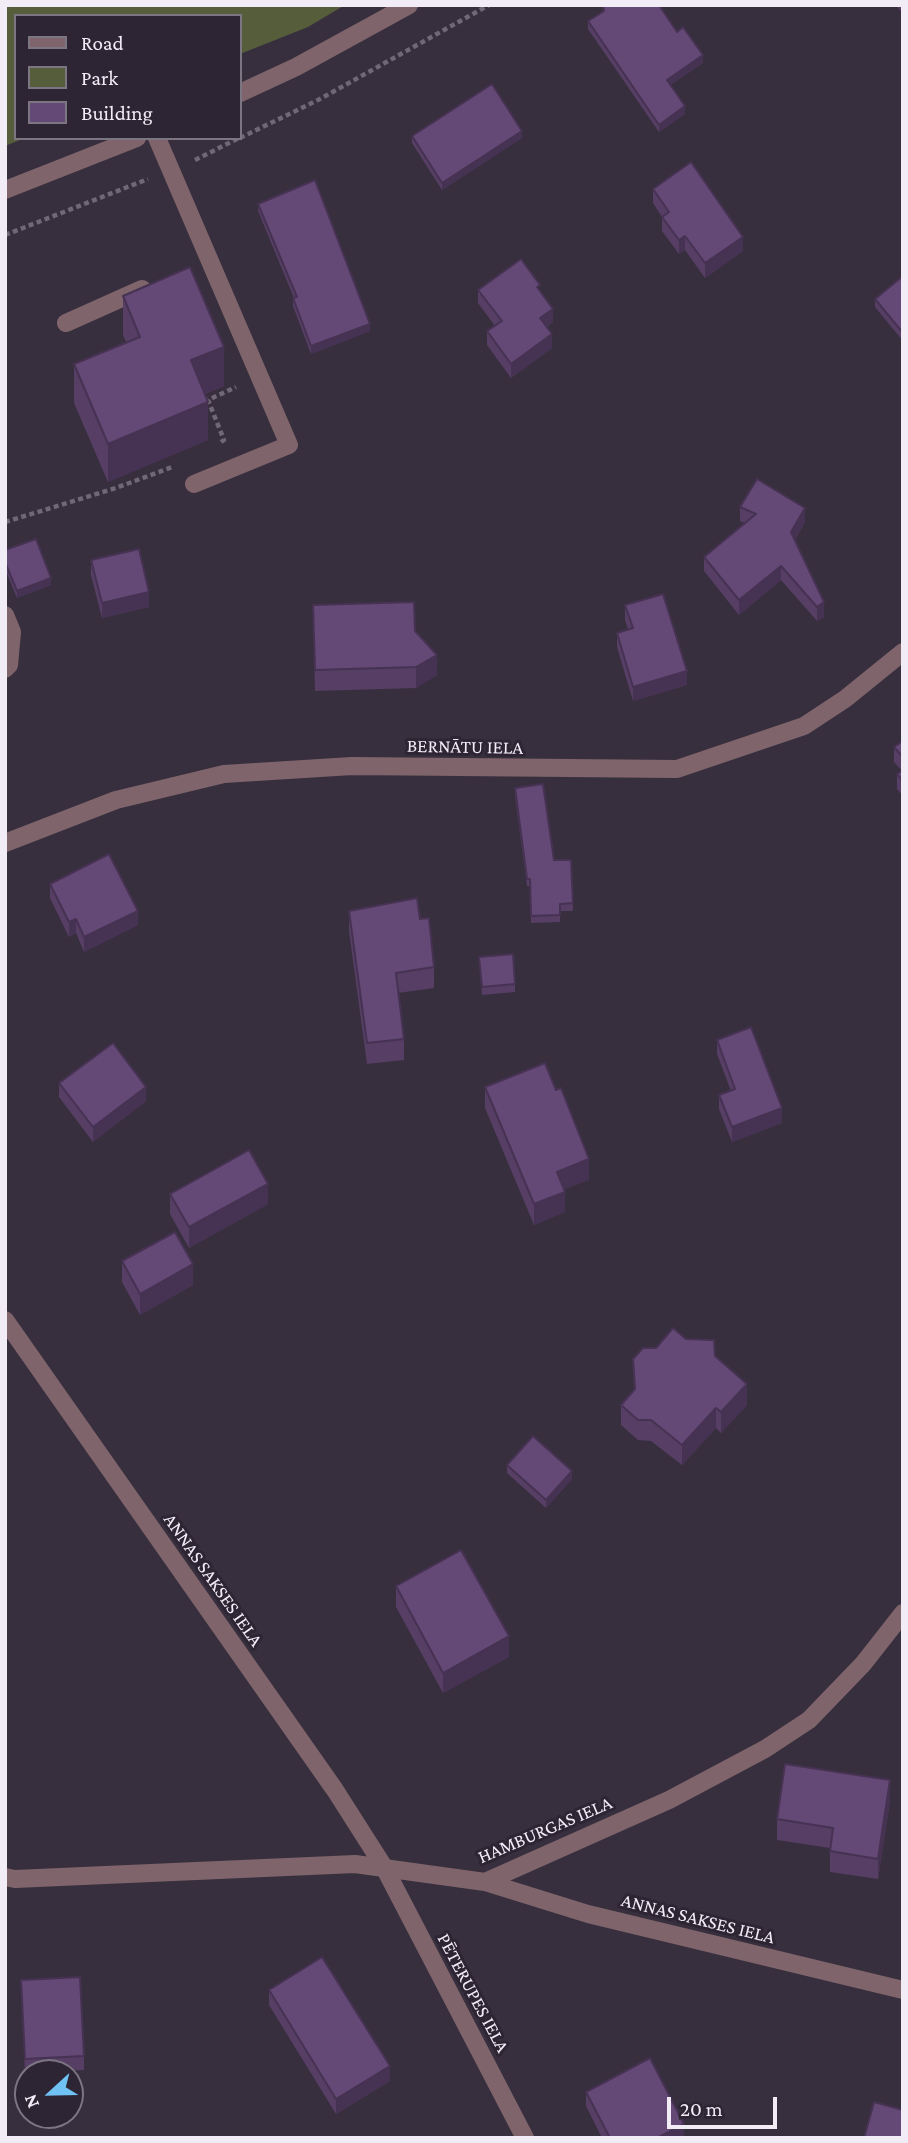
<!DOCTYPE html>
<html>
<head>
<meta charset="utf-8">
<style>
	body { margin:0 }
	#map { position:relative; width:908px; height:2143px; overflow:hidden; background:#382f3e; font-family:"Crimson Pro",serif }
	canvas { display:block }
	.frame { position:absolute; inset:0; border:7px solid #f2ecf7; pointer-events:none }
	.legend { position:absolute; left:14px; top:14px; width:228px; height:126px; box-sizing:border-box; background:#2e2534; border:2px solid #7c7582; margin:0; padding:9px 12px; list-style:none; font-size:21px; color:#f2ecf7 }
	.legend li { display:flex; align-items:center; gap:14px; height:35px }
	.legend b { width:35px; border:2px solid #7c7582 }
	.north { position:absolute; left:14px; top:2059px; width:70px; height:70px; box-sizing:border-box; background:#2e2534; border:2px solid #7c7582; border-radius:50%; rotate:248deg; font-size:19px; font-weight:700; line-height:28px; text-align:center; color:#f2ecf7 }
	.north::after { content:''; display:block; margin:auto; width:24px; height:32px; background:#70c2f4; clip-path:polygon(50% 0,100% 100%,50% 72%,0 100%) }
	.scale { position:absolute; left:667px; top:2097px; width:110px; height:32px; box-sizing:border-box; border:4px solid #f2ecf7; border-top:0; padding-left:9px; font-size:21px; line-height:24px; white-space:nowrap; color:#f2ecf7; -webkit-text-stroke:5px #2e2534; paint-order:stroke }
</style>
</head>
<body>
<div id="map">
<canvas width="908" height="2143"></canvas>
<div class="frame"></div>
<ul class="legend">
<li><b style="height:9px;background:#7f656b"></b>Road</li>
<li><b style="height:19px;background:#555d3a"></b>Park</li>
<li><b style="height:19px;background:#644875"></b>Building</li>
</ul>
<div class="north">N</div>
<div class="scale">20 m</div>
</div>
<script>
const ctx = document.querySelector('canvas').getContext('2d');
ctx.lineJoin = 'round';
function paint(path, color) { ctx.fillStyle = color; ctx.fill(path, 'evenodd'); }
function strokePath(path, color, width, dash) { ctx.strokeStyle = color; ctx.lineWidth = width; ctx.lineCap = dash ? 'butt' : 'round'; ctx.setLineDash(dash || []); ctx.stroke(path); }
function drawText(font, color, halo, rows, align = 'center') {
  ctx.font = font + ' "Crimson Pro",serif'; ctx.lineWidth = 6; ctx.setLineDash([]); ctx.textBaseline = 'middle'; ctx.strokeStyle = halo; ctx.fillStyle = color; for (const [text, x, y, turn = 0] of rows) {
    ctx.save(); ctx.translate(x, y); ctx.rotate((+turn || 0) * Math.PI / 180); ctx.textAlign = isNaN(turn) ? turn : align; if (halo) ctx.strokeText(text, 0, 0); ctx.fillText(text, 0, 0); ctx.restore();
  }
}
paint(new Path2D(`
	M5,5H345L308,27L240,54V16H16V138H25L5,146Z`), '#555d3a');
strokePath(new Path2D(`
	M240,138L320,99L489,5
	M195,160L239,138
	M5,235L148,179
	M221,442L224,440L208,400L236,387
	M5,522L116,488L172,467`), '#706876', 4.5, [5, 3.5]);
strokePath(new Path2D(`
	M157,138L289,445L194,484
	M66,323L142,289
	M5,615L12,632L9,665L5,669`), '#7f656b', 18);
strokePath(new Path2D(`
	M5,843L116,800L224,774L352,766L677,769L804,726L845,699L903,652
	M5,1320L335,1790L384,1867L525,2138
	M5,1877L15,1879L355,1864L485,1882L588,1914L903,1990
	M485,1882L669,1800L765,1749L809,1720L863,1664L903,1613`), '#7f656b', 18);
strokePath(new Path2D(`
	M240,93L296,67L409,5
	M5,190L137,138`), '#7f656b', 18);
paint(new Path2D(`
	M603,5H659L677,32L703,63L670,85L685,114L659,132L588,29V21L603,11Z
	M896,5H903V14Z
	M412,136L522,138L442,190L412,143Z
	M653,189L743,251L705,278L685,250L679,254L662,231V217L653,203Z
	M258,204L370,331L311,354L293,306V298H294L258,211Z
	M903,276V341L875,307V299Z
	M478,290H540L553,322L547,327L552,348L511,378L487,345V331L495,326L478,303Z
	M123,296L224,386L205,394L208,440L108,482L74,403V364L126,342L123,335Z
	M740,507L805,522L795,540L824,617L817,621L781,580L739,615L704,571V557L745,523L740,521Z
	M5,550L51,585L17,598L5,569Z
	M91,560L149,607L102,618L91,575Z
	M313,605L415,631L437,675L416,688L315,691Z
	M625,605L687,685L633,701L617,647V633L628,629L625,620Z
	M903,741V796L897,789V774L902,771L894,762V747Z
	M515,788L554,860H571L573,911H560V922L531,923L530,886H527L515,796Z
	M50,884L138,925L84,952L76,933L69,937L50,898Z
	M349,911L420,919L434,967V988L398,993L404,1039V1060L367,1064L349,931Z
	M479,957L515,984V992L482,995Z
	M717,1040L782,1123L732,1142L719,1109V1095L731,1091L717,1054Z
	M59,1083L146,1101L93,1142L59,1097Z
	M485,1087L589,1180L564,1189L565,1212L534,1225L485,1108Z
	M170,1194L268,1204L189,1248L170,1214Z
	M122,1261L193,1285L140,1315L122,1282Z
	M686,1339L715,1356L747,1405L721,1433L716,1428L682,1465L651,1441L638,1440L621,1425V1405L634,1390L633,1359L656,1348Z
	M507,1465L572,1479L546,1508L507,1473Z
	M396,1586L509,1657L443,1693L396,1607Z
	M890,1801L878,1879L830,1872V1848L777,1840V1819Z
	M21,1980L84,2056V2070L25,2073Z
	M269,1990L390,2081L336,2114L269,2005Z
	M586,2092L684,2138H602L586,2106Z`), '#563e65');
paint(new Path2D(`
	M703,55V63L667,87V80Z
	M685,106V114L659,132V125Z
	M522,131V138L442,190V183Z
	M685,236V250L679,254V240Z
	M743,237V251L705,278V263Z
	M553,309V322L540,331V318Z
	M370,324V331L311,354V346Z
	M552,334V348L511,378V364Z
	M224,347V386L191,399V360Z
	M208,402V440L108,482V444Z
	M805,508V522L791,547V532Z
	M781,566V580L739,615V600Z
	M51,578V585L17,598V591Z
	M149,592V607L102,618V603Z
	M824,602V617L817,621V607Z
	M437,655V675L416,688V667Z
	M687,671V685L633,701V687Z
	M138,911V925L84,952V937Z
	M76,919V933L69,937V922Z
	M146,1087V1101L93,1142V1127Z
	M782,1108V1123L732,1142V1127Z
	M589,1159V1180L557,1192V1172Z
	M268,1184V1204L189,1248V1227Z
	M565,1192V1212L534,1225V1204Z
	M193,1264V1285L140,1315V1294Z
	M747,1384V1405L721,1433V1412Z
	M716,1408V1428L682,1465V1445Z
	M572,1471V1479L546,1508V1500Z
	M509,1636V1657L443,1693V1673Z
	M890,1780V1801L878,1879V1859Z
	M390,2066V2081L336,2114V2099Z
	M684,2124V2138H657Z`), '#463252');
const building = new Path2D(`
	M603,5H659L677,32L683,27L703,55L667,80L685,106L659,125L588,21L604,11Z
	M492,84L522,131L442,183L412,136Z
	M691,162L743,237L705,263L685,236L679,240L662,217L669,212L653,189Z
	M315,180L370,324L311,346L293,298L297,297L258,204Z
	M521,259L540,285L537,287L553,309L540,318L552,334L511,364L487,331L502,321L478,290Z
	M190,267L224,347L191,360L208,402L108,444L74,364L140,337L123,296Z
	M903,276V333L875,299Z
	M757,479L805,508L791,532L824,602L817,607L781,566L739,600L704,557L756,514L740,507Z
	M36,539L51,578L17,591L5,562V550Z
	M139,549L149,592L102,603L91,560Z
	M663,594L687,671L633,687L617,633L633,628L625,605Z
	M414,602L415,631L437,655L416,667L315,670L313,605Z
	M903,741V757L894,747Z
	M903,770V781L897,774Z
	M543,784L554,860H571L573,903L560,904V915L531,916L530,879H527L515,788Z
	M109,854L138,911L84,937L76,919L69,922L50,884Z
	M417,898L420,919L429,918L434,967L396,973L404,1039L367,1043L349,911Z
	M513,954L515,984L482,987L479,957Z
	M751,1027L782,1108L732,1127L719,1095L735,1089L717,1040Z
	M113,1043L146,1087L93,1127L59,1083Z
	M545,1063L556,1090L561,1088L589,1159L557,1172L565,1192L534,1204L485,1087Z
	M249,1150L268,1184L189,1227L170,1194Z
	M175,1232L193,1264L140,1294L122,1261Z
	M673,1328L686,1339L714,1340L715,1356L747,1384L721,1412L716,1408L682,1445L651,1420H638L621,1405L635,1389L633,1359L643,1348H656Z
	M533,1436L572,1471L546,1500L507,1465Z
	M461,1550L509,1636L443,1673L396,1586Z
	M785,1764L890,1780L878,1859L830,1851L833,1828L777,1819Z
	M322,1957L390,2066L336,2099L269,1990Z
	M80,1977L84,2056L25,2059L21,1980Z
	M650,2058L684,2124L657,2138H610L586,2092Z
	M874,2102L903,2110V2138H864Z`);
paint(building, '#644875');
strokePath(building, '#463252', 2);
drawText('19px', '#f2ecf7', '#2e2534', [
	["BERNĀTU IELA",465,747,1],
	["ANNAS SAKSES IELA",213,1580,55],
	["HAMBURGAS IELA",545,1830,-23],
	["ANNAS SAKSES IELA",698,1919,14],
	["PĒTERUPES IELA",473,1993,62]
]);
</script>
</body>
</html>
